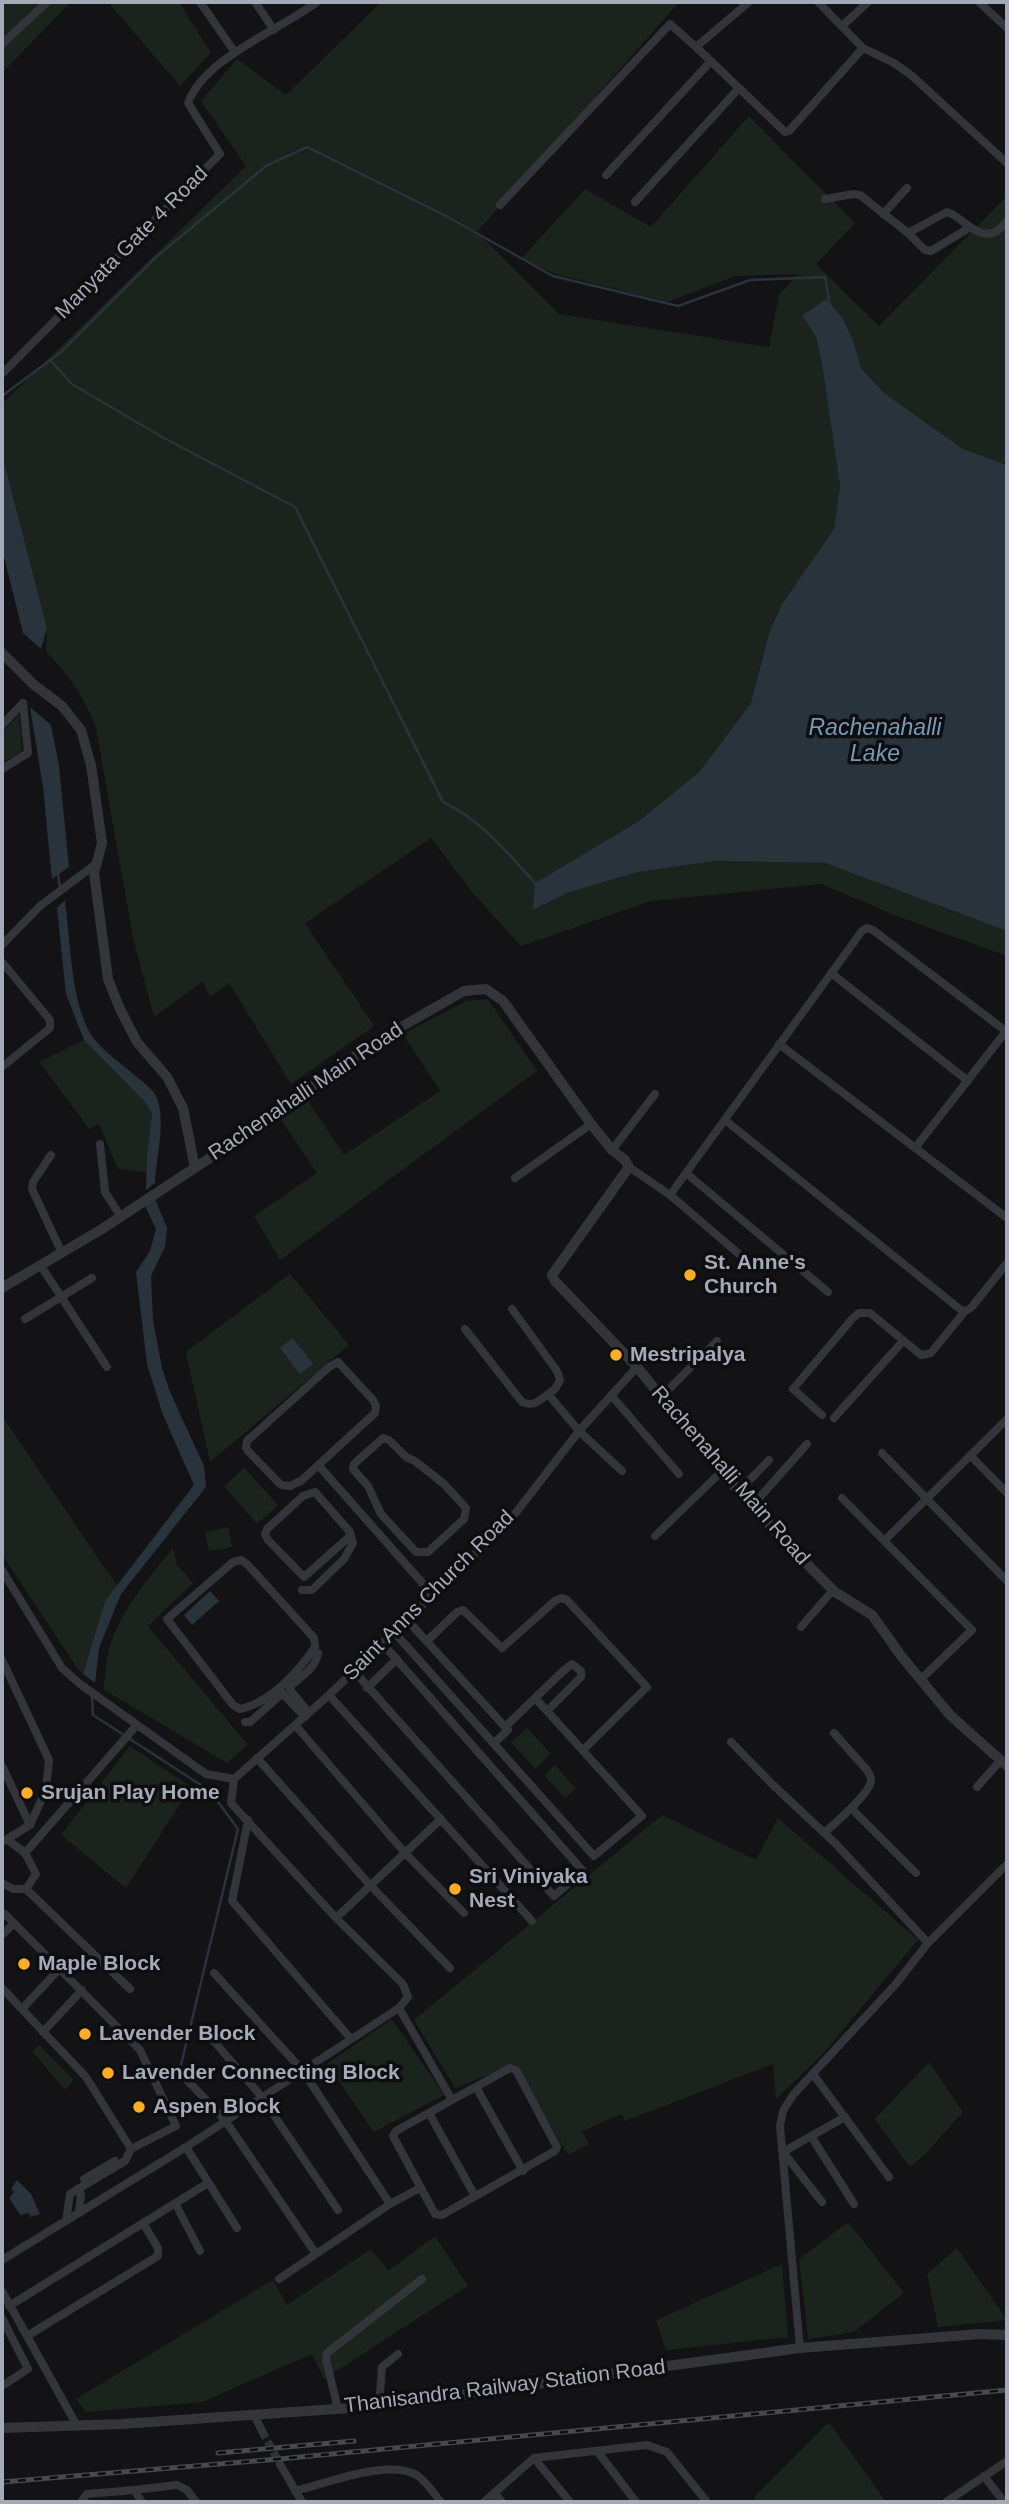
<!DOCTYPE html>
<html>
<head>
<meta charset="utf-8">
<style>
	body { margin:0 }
	#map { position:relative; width:1009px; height:2504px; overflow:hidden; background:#131315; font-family:Helvetica,sans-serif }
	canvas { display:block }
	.frame { position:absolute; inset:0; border:4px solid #a4aab7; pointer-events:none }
</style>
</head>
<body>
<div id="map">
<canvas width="1009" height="2504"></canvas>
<div class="frame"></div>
</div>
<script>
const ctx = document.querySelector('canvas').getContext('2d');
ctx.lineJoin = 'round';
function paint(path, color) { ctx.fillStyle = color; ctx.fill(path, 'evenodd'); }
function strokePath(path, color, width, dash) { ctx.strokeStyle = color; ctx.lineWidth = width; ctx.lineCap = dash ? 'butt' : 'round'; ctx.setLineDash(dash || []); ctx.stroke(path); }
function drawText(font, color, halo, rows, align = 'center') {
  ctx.font = font + ' Helvetica,sans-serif'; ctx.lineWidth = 7; ctx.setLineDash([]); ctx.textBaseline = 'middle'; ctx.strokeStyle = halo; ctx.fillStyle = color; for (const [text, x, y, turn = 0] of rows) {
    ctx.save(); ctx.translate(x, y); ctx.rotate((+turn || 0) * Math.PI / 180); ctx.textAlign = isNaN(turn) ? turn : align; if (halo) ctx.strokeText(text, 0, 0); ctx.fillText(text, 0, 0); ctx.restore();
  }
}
paint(new Path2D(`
	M6,2H71L2,73V6Z
	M108,2H179L211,53L180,86Z
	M381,2H679L477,232L559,314L769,347L779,295L798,274L735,276L668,302L552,273L522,258L585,189L651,227L749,116L855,223L816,264L879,326L1007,196V465L963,449L884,393L861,368L854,343L826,299L802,314L816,337L822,364L840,486L834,529L782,604L769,633L751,703L699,772L639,821L535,883L534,910L567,893L638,872L715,861L825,863L1007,931V956L897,916L821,884L651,901L521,946L473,893L431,838L305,923L374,1026L291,1084L229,983L210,997L203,981L154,1017L133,938L96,728C84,696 69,676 46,651L47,628L2,454V404L246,166L201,101L237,59L286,95Z
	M19,715L22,751L2,763V732Z
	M488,999L537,1071L280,1260L254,1216L317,1173L280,1118L306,1098L344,1155L440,1091L403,1034L466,1001Z
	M84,1040L143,1100L152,1113L146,1172L118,1169L99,1124L89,1129L39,1062Z
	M290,1274L349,1345L210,1462L186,1352Z
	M2,1416L117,1586L105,1601L83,1674L77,1668L2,1554Z
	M244,1468L278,1505L257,1524L224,1486Z
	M228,1527L232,1547L209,1551L205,1532Z
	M173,1548L177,1565L193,1583L148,1626L248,1745L227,1763L103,1689C106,1675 106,1659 110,1646C122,1609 149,1577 173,1548Z
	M527,1728L551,1754L535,1769L511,1742Z
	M130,1746L191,1787L126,1888L61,1835Z
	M555,1765L576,1789L565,1798L544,1775Z
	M662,1815L756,1860L778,1818L918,1940L821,2056L776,2099L773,2064L625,2121L622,2114L582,2131L589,2144L568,2155L515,2064L455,2088L414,2020Z
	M392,2019L444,2095L374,2132L327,2064Z
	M39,2045L74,2080L65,2090L32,2051Z
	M929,2062L963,2112L927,2152L910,2167L875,2119Z
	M848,2222L904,2293L854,2332L808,2339L799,2259Z
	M435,2236L468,2286L324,2379L312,2354L202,2402L86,2412L76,2399L273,2280L287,2305L371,2249L388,2271Z
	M957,2248L1007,2320L938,2327L927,2274Z
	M782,2264L788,2337L666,2350L656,2320Z
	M829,2422L886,2502H757L754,2497Z`), '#1b241c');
paint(new Path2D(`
	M826,299L843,319L854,343L861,368L884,393L963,449L1007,465V931L825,863L715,861L638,872L567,893L533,910L535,883L639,821L699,772L751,703L769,633L782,604L834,529L840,486L822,364L816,337L802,315Z
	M2,454L47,628L41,649L23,633L2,549Z
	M30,707L51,725L59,766L69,867L52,879L43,787Z
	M65,900C70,937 71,1005 92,1036C102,1050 118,1061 131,1072C139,1079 153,1088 157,1098C166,1124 156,1157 155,1183L146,1190L147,1156L152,1113L143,1100L84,1040L66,994L57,908Z
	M155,1199L167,1228L165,1247L151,1276L153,1320L162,1368L170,1392L204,1466L206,1487L121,1594L99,1648L95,1683L83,1674L105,1601L194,1485L163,1415L147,1364L136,1272L150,1251L156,1229L145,1206Z
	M293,1338L313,1364L300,1374L280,1348Z
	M210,1591L219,1601L192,1625L184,1615Z
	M17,2180L31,2194L40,2214L30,2217L29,2213L20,2215L9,2198L14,2192L11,2189Z`), '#28333b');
strokePath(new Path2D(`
	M50,360L72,384L162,437L295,507L443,802C481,820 507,852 535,883
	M2,396L61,352L156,257L266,166L307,147L446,216L553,276L678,306L750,280L825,277L830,305
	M58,874L60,889
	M92,1697L93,1715L210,1791L238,1829L180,2069`), '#28333b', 2.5);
strokePath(new Path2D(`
	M262,2431L280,2464`), '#303135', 8, [8, 4]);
strokePath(new Path2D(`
	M200,2L234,51
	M255,2L274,30
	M749,2L696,47L785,132L789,131L863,48
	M818,2L863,48L894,63L911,75L1007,163
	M979,2L1007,28
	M842,26L868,2
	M2,44L47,2
	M606,175L711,61
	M825,199L853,194L860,195L908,233L947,212C966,218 984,252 1007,221
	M635,202L739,88
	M500,205L670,24L696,47
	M883,214L907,188
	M908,233L925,250L931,251L969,228
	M2,374L220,154L188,103C204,58 280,30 317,2
	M2,725L23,703
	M2,769L28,753L23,703
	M2,945L40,906L97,863
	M2,962L50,1020V1028L2,1067
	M831,973L968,1081
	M779,1044L1007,1218
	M725,1120L961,1310L965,1311
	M100,1144L105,1192L121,1217
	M915,1148L1007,1030
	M612,1150L655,1094
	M51,1155L33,1182L32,1189L62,1253
	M629,1167L670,1195L862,931L867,928L873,930L1007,1032
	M686,1173L828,1292
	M515,1178L591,1124
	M670,1195L746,1260
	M41,1266L107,1367
	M512,1309L557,1371L560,1380L555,1389L548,1394L579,1431L622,1471
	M25,1319L92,1278
	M465,1329L522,1402C534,1407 539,1401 548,1394
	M338,1362L373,1400L376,1406L375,1413L301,1481L290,1486L281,1485L248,1451L246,1447L247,1441L329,1367Z
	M611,1395L679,1474
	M662,1396L717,1341
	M822,1415L793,1389L852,1319L859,1313H870L921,1355L931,1353L965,1311L971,1308L1007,1263
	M834,1418L903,1341
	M383,1438L389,1440L406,1457L415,1461L444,1484L466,1508L464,1519L428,1552H416L381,1514L368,1486L353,1469L354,1464Z
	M882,1453L1007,1581
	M970,1455L1007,1493
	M319,1466L433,1595
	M739,1491L769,1460
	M315,1492L350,1532L349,1537L304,1577L268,1540L265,1534L267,1529L303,1496Z
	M842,1498L972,1630L921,1679
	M752,1506L807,1444
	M655,1536L722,1471
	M885,1540L1007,1419
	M241,1560L248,1565L314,1638L315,1647C299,1671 270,1703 240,1709L233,1705L167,1619L233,1562Z
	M2,1570L62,1668L80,1684L206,1774L234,1779
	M302,1590H312L344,1559L353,1543L350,1532
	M407,1620L508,1730L494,1743
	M801,1627L833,1590
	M394,1632L594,1856L642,1816L547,1711
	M427,1641L457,1612L463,1610L502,1648L556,1600L562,1598L567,1600L647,1687L583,1750
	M2,1660L49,1760L46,1790L30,1825L2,1842
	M354,1671L554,1896L583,1871L382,1643
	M288,1683L291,1691L309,1713
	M289,1687C300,1678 316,1668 318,1653
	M367,1688L397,1659
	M279,1690L305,1717
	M329,1695L532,1921
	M245,1722H250L283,1693
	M295,1725L405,1853L464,1913
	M505,1727L563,1671L572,1664L581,1671V1677L547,1711L535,1698
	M731,1742L773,1785L836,1844L928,1943
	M257,1758L370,1885L450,1968
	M2,1766L30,1825
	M234,1779L329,1695L511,1519L579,1431L637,1367
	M977,1787L1000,1761
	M851,1808L916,1873
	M248,1820L232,1901L351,2039
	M824,1833C835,1823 869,1795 871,1781C871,1776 870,1775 867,1770L834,1733
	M8,1840L25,1853
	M2,1883L13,1889H26L130,1989
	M26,1889L36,1874L25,1853L136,1726
	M5,1914L140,2050L176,2126L131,2149L125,2161L70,2194L66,2221
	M336,1918L441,1819
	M2,1935L14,1923
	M214,1973L303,2071L390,2204
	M2,1988L86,2077L131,2149
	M399,2008L452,2100
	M22,2009L60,1968
	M43,2032L82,1990
	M206,2032L261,2096L338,2210
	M510,2068L516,2070L557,2147L555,2151L442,2215L435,2214L393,2136L396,2131Z
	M813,2074L889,2177
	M185,2078L225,2120L316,2254
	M476,2087L523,2171
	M429,2113L475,2196
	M811,2136L854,2204
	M186,2147L237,2228
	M84,2179L115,2161
	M77,2189L81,2194L79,2213
	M822,2202L783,2152L845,2117
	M175,2203L200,2251
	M2,2260L186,2147L399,2008L408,1997L403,1984L336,1918L231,1803L234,1779
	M279,2279L390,2204L420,2188
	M2,2291L76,2424
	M9,2306L208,2183
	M2,2318L28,2369L2,2386
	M27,2336L158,2256V2248L143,2223
	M800,2348L780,2126L783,2111L793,2095L895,1985L928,1943L1007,1864
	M379,2406L382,2367L398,2354
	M338,2409L326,2360L327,2353L422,2279
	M254,2414L262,2431
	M598,2452L636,2502
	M534,2458L570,2502
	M280,2464L302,2502
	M984,2476L1004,2502
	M134,2490L177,2485L187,2490L196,2502
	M295,2491C328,2483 383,2460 415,2474C425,2479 434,2494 441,2502
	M494,2493L502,2502
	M81,2502L87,2494L134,2490L142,2502
	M484,2502L534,2458L647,2445L667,2452L707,2502
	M946,2502L1007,2461`), '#34353b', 8);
strokePath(new Path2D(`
	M2,653L33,684L62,706L81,730L91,765L102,843L94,873L108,979L120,1009L137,1042L167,1077L183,1108L195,1168
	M2,1288L102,1229L231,1144L378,1040L464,991L486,989L503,1001L591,1124L612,1150L625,1160L629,1167L552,1275L555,1281L637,1367L735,1487L790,1547L835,1592L872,1615L902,1657L950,1715L1007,1766
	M2,2428L122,2424L379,2406L426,2401L491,2390L800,2348L980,2334L1007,2335`), '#34353b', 10);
const rail = new Path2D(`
	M218,2453L354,2441
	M2,2482L279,2459L1007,2390`);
strokePath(rail, '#474950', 5);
strokePath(rail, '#0e0e10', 2.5, [8]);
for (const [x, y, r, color] of [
	[690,1275,7,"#ffae22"],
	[616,1355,7,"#ffae22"],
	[27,1793,7,"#ffae22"],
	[455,1889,7,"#ffae22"],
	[24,1964,7,"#ffae22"],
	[85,2034,7,"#ffae22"],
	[108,2073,7,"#ffae22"],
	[139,2107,7,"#ffae22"]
]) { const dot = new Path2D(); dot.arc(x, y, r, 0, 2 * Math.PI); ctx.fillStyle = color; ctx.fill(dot); strokePath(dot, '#0e0e10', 2.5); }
drawText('21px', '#a4aab7', '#0e0e10', [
	["Manyata Gate 4 Road",132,243,-45],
	["Rachenahalli Main Road",306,1092,-34],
	["Rachenahalli Main Road",730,1476,49],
	["Saint Anns Church Road",429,1596,-45],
	["Thanisandra Railway Station Road",505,2387,-7]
]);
drawText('bold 21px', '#a4aab7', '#0e0e10', [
	["St. Anne's",704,1263],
	["Church",704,1287],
	["Mestripalya",630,1355],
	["Srujan Play Home",41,1793],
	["Sri Viniyaka",469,1877],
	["Nest",469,1901],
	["Maple Block",38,1964],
	["Lavender Block",99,2034],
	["Lavender Connecting Block",122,2073],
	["Aspen Block",153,2107]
], 'left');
drawText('italic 23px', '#769ab6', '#0e0e10', [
	["Rachenahalli",875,729],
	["Lake",875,755]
]);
</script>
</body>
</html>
